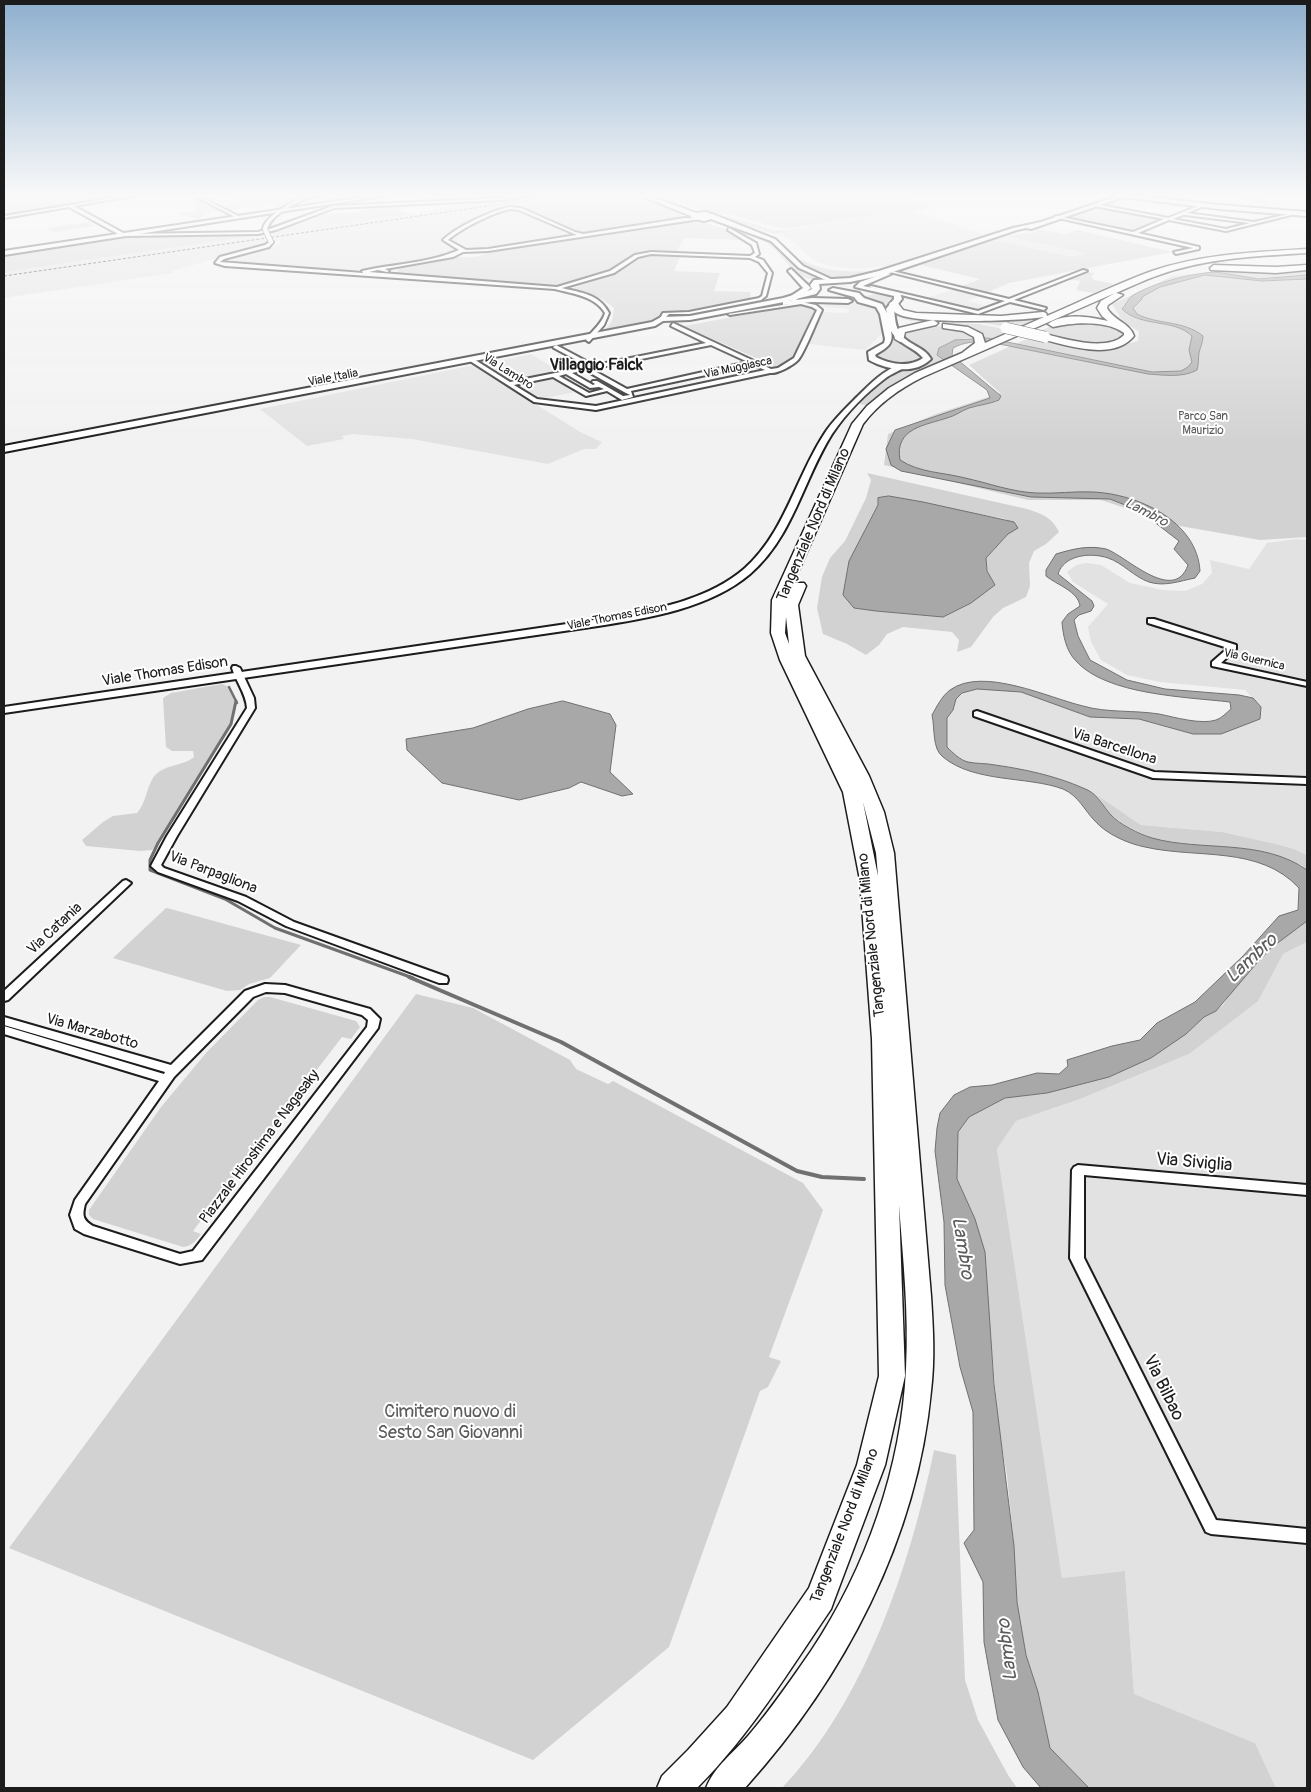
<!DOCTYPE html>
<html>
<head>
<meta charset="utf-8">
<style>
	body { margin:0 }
	#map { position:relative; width:1311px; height:1792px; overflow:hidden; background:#f2f2f2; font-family:Pangolin,sans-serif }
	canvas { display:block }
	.frame { position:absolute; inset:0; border:5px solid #1c1c1c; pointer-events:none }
</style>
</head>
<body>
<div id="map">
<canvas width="1311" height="1792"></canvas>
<div class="frame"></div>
</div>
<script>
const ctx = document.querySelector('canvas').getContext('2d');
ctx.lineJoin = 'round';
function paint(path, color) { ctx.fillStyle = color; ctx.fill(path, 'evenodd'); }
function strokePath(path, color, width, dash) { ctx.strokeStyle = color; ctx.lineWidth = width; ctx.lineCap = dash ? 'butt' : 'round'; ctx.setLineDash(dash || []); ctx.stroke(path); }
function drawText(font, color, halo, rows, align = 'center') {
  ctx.font = font + ' Pangolin,sans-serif'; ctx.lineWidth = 4; ctx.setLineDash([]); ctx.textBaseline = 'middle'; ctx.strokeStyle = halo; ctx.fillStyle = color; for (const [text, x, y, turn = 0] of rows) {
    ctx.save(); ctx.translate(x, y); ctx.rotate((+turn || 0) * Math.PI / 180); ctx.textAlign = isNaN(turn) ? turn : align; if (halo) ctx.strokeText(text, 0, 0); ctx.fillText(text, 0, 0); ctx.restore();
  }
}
paint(new Path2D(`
	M547,194H584L519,205L582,233L357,270H327L240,265L235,264L231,259L271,248L279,245L280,240L172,271V273L4,298V272L272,234V232L310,217L338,224Z
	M1197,194H1264L1271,207L1248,200Z
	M332,195H355L360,197L304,205L298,204L306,199Z
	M882,211L894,214L913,211L984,234L887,266L856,269L830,266L814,261L794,242L773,232L872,216Z
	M1007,236L1086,253L1073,257L994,240Z
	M957,289L982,295L968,301L991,307L977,312L925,298Z
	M827,301L863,304L878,309L883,333L865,350L808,344L822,312L846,313L850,309L824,307Z
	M531,354L559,371L513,381L485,364Z
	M474,365L580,432L602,442L596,449H584L548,464L412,439L353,434L342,436L344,439L307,446L260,409Z
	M549,378L553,379L575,392L541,399L518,385Z
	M1296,539L1307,540V855L1294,849L1276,844L1222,832L1141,825L1083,788L1023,769L967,762L956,755L947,747V718L953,710L956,699L962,693L977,689L1021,692L1090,717L1139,719L1193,734L1261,707L1245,690L1160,682L1127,675L1101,660L1091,642L1088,627L1108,604L1073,582L1067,572L1076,565L1087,563L1101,565L1130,583L1163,590L1185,591L1202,584L1212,573L1210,560L1249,569L1267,543Z
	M1307,942V1788H1276L1255,1743L1134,1694L1125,1571L1062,1578L997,1149L1016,1121L1080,1099L1189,1054L1283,954Z`), '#e2e2e2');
paint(new Path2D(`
	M23,194H133L13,213L4,209V197Z
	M226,194H294L298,197L284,208L279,209L269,204L231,210L223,205L242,202Z
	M584,194H631L684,214L680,215L684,217L582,233L518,205Z
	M658,194H888L924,202L930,205L925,209L913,211L894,214L882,211L872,216L784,229L728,214L708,213Z
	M196,198L220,211L207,213L200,218L205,220H202L176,214L195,210L197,203L190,199Z
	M407,204L411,206L397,209L411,214L338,224L323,222L327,220L310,217C324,212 336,214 350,213C357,212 362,210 370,210V205Z
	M1095,206L1166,220L1133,232L1062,218Z
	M716,216L731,217L774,230H797L774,234Z
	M713,218L772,241L799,267L824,279C793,285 786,254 765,242C748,232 726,227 707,219Z
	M688,220C702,221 732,229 742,240L684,238L676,253L640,252L614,268L585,280L557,286L397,273L398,268C414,262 436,258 453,257C466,256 475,260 488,252Z
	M88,222L95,226L53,232L47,228Z
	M1034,228L1065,234L1077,230L1173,252L1009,283L986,293L960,287L980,279L920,265L994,240L1073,257L1085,253L1007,236L1035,232L1036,231Z
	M254,235L255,236L4,272V254L128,237Z
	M651,254L681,255L674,271L720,273L714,291L750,292L751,298L686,311L663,312L655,320L644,324L606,329L612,321L614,308L602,299L570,289L618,273L644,256Z
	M801,259C826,274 853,271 880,271C865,276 842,284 826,278C818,275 810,269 803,264Z
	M1221,271H1307V537L1260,540L1180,526L1101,500H1028L884,465L888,434L936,414L1000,393L969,365L1031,337L1075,347L1113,348L1138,341L1139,332L1122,320L1112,304L1173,276Z
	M1085,272L1095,273L1091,276L1094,280L1114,284L1093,293L1076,290L1080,281L1069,279Z
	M877,294L889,296L893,299L886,310L894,334L923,355L925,358C906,366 889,368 873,355L887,345L885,311L862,298L865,296Z
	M797,305H807L817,311L793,358L778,368L684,326Z
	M894,313L995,320L1050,315L1018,329L973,321H911L898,317Z
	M1086,321L1114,327L1122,332L1123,336C1107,354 1057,338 1036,333L1058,323Z
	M957,323L979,324L1014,331L994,339L984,338L979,333L954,326L937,324Z
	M923,326C943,326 959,327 977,337C963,338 951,340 939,348L937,355L944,360L890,386L865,405L859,404L894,370L929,361L930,356L927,353L902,337L905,331Z
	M867,473L1027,509C1042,514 1052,517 1059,532L1046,544L1034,551L1029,563L1030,586L1026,597L1003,608L993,617L971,647L957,652L959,640L952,632L903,627L887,634L879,645L866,655L847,644L823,634L817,608L822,577L830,558L845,541L866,498L871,480ZM878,505L978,514L1006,519L1008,534L986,558L987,571L995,585L971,603L943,617L876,611L854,608L865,529Z
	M222,684L229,687L237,703L231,724L158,843L152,850L140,851L86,846L82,840L103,822L113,816L137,813C146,803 146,789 153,778C162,764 182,767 194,757L193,751H172L166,747L163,698L171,693Z
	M1098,796L1141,825L1222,832L1276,844L1294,849L1307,855V870L1301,865L1151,838L1127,826L1111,815Z
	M166,908H167L301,945L270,978L249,984L240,990L227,991L113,958Z
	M1307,921V942L1283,954L1258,1001L1189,1054L1080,1099L1016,1121L997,1149L1062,1578L1125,1571L1134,1694L1255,1743L1276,1788H1089L1050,1748L1038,1692L1026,1655L1017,1602L1014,1546L1007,1476L999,1430L989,1319L975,1219L957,1179L958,1132L969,1117L1005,1098L1047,1093L1069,1086L1186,1034L1204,1017L1216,1011L1223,1005L1237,984L1271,948Z
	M416,994L473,1008L570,1060L576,1069L608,1084L613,1081L803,1183L823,1210L769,1357L781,1361L768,1387L760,1391L669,1647L533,1760L9,1548Z
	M264,997H270L356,1021L360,1027L351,1039L342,1037L193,1231L201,1234C196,1241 192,1246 183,1247L93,1219L89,1215V1210L161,1107L206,1053L258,1000Z
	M934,1450L956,1455L965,1680L978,1720L1008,1775L1017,1788H782C865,1701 910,1566 934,1450Z`), '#d2d2d2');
const water = new Path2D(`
	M1216,272L1259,279L1307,275V279L1262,281L1205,275L1160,287L1142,297V299L1133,308L1137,314C1158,325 1183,320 1203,336C1203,343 1200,347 1199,353C1198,359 1199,363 1197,370C1183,378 1163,375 1148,374L989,342C976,341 964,342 953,348L952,355L1001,396L999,400C990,404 979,405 969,408C961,411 955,416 947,418C926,425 894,428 900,460C920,473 942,472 965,478C988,483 1012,492 1036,493C1055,494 1074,491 1093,492C1138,494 1197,521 1200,571L1195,578C1180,581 1164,587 1149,582C1134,577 1123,563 1108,558C1090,552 1064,555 1058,574L1092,601L1094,606L1091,611L1079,615L1074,620L1078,636L1090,660L1127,680L1165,689L1239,695L1253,698L1261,707L1260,719L1221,734H1193L1139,719L1090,717L1021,692L977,689L962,693L956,699L953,710L947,718V747C953,753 960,760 968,762C977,764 986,763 995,765C1024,769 1056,776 1083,788C1097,793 1101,803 1110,814C1119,824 1139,834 1152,838C1203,852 1261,838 1307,870V921L1271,948L1256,964L1216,1011L1204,1017L1186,1034L1151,1058L1109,1077L1047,1093L1005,1098L969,1117L958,1132L957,1179L975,1219L985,1252L994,1384L1014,1546L1017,1602L1026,1655L1038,1692L1050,1748L1089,1788H1041L1023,1767L998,1720L984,1642L983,1582L964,1543L974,1530L973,1412L960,1367L945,1285L944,1222L935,1151L937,1128L940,1113L954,1095L970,1087L992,1085L1037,1073L1059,1074L1068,1066L1067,1060L1112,1046L1140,1040L1157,1023L1195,1002L1243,956L1279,916L1298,910L1299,888C1259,845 1197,859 1145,847C1129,844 1106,834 1095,821C1084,810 1079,796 1063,789C1028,776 974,783 943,757C932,749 935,728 932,715C937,706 942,696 950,690C983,666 1049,698 1083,706C1107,713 1134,710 1159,714C1174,717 1201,725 1216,720C1222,718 1226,713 1231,709L1230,702C1187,697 1106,695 1076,661C1066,651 1063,635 1062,622L1068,614L1080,606C1078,591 1057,585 1046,576V570L1056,554C1073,549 1088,545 1106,549C1125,555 1174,605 1188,565L1174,549L1179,541L1140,511L1110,499L1031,497L901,471L891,465L886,449L895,430L990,398L987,390L937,355L939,348L955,340L988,338L1152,372L1181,371L1188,367L1192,362L1189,350L1192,336C1173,318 1142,328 1122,309C1126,305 1128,299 1132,296C1152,283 1193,273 1216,272Z
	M889,496L923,502L1014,522L1018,528L1008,534L986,558L987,571L995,585L971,603L943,617L876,611L854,608L843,595L849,561L878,505V498Z
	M563,701L610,714L616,725L610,772L633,794L622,796L581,782L569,788L519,800L442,783L407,750L406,739L473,728L528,709Z`);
paint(water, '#a8a8a8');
strokePath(water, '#707070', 1);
strokePath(new Path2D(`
	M229,687L237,703`), '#707070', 2.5);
strokePath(new Path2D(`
	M236,701L231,724L158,843L150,860V870L225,899L275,928L413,978`), '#707070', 3);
strokePath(new Path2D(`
	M409,977L561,1042L797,1171L822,1177L864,1179`), '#707070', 4);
const minor = new Path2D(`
	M4,194H14L4,196Z
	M137,194H143L74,206L125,234L258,232L265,230L263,229C265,215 296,200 309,194L310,196C296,204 271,213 267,230L333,206L502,198L542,194L502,200L334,208L276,230L258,234L125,236L118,234L69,207L4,218V216Z
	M191,194H195L240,217L237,218Z
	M1095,204L1168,218L1203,204L1204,206L1187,213L1254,222L1297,212L1299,213L1226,231L1169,220L1138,233L1199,247V249L1176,254L1174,252L1193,248L1054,217L1056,216L1133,232L1164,219L1094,206ZM1183,215H1185L1250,223L1226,229L1173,219Z
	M510,207L521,208L575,232L583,234L685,218L700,219L488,251L463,252L453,257L385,269L389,271L387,272L378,270L369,272L557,287L610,271L635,255L651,252L750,256L755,253L752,245L728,230L729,228L756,243L759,254L755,257L763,260L772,273L766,296L761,300L689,314H669L663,320H659L663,313L689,312L759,298L762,296L768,273L759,262L750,258L651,254L638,257L614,273L562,288C582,293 599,294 609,313L604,325L589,342L586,340C592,330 602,324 605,313C595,296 573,294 555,289L225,266L215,263L220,257L265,245L271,241L273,242L269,247L224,259L220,262L363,273L362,271C394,264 429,263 459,250L443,240C456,227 492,210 510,207ZM510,209L519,210L577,235L488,249L466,250L448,240C462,228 492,213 510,209Z
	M1083,270L1087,271L1014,300L1046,308L1044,310L1010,302L978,314L869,287L871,286L978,311L1005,301L890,272L892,271L1009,299Z
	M801,302L816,305L822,310C817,320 804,354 798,360C792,366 777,374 770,373L596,410L534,402L467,359L472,358L510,382L706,343L671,326L673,323L771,369L778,368L794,358L817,310L812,307L801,304L730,315L728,314ZM711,345L748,362L627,389L591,369ZM753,365L765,370L596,406L537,399L514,385L553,377L586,396L607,391L622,400L633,397L631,391ZM585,370L624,392L630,395L623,396L597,381H593L592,382L595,384L593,385L572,373ZM566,374L590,388L599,387L604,389L589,393L559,376Z
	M556,345L586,361L587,362L582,363L554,348L553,347Z
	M1148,619H1154L1236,645V649L1221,663L1307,682V686L1212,666V662L1228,648L1148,623Z
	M233,666H236L240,668L254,698L255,708L177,836L161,865L164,868L246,897L294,922L447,977L448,980L447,983H439L286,926L238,901L158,872L151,866L167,836L247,708C246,693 236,682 232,668Z
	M977,711L1154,772L1307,778V784L1153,778L974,716V712Z
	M126,880L131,883L129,885L8,1000L4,1001V991L123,881Z
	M265,984L285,985L370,1009L380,1019L378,1028L202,1260L180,1264L84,1234L75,1229L70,1215L75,1200L159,1081L4,1034V1026L164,1074L165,1072L4,1025V1017L171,1065L245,991ZM266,992L285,993L362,1015L368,1020L367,1027L193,1251L180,1254L93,1226C83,1220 82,1216 85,1204L174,1077L253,997Z
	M1078,1165L1307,1185V1195L1084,1175V1258L1216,1520L1307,1529V1543L1211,1534L1206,1532L1070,1258L1072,1170L1074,1167Z`);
const tertiary = new Path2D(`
	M309,194H324L311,197Z
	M900,364L907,366C901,370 893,373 887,377C867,392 846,413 832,434C803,480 793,537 750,574C710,608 649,618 598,626L4,713V707L621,616C662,608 710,598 744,569C784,534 795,480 823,436C832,421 846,408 858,396C871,383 883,371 900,364Z`);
const secondary = new Path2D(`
	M384,194H395L4,255V251Z
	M637,194H644L696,213L706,212L715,215L775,239L803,266L833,280L828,281L799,268L771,241L711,219L704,221L691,218V216Z
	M1121,194L1219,205L1307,212V216L1219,209L1123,197Z
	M791,269L811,288L796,300L812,298L848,299L852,301L848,303L812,302L783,305V301L793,300L790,298L791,296L803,288L788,271Z
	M886,273L891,274L863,286L900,293L902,299L894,309C895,317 895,326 900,333C907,345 924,346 931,359C915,375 887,370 869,360L868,352L884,343L885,339L880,314L876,307L858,302L854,297L829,290L833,288L859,293L864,298L882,304L887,313L886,309L894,299V296L855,287L860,282ZM891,331C899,345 914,347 923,358C909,368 889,364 876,357L875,355C886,348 894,345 891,331Z`);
const primary = new Path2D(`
	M1124,194H1132L1031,229L1026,228L1017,230L884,275L850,282L819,284L820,289L816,294L784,302L690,320L663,321L655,326L4,452V446L652,322L661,317L690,316L783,298L810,290L812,289L810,285L814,280L850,278L879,271L1013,228L1041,222Z`);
const motorway = new Path2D(`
	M1307,249V253C1258,256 1206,258 1159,275C1144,280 1130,287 1116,293L1123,295L1108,305L1107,308C1113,320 1130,323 1134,336C1114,361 1068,346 1042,339L1040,337L1045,334C1066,339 1107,352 1124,335V333C1107,320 1073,322 1053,327L1048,324C1063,312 1091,317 1108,321L1102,316L1097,308L1101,301L1115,293L923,377C899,389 879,403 863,424L786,600L794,583H804L806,586L798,605L805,656L869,776L884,812L894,853L931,1296C933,1327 935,1359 931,1391C917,1540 844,1678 745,1788H706C714,1767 734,1752 748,1736C771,1709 791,1680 811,1651C866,1569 902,1466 906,1368C909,1314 903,1259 899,1205L905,1376L885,1465L835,1598L831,1609C789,1671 750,1735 697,1788H657L662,1776L688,1750L727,1707L809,1588L857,1465L879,1376L872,1039L860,880L843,792L780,660L771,633L772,600L852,424L867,406L889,388L915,373L962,353L975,343L974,337L963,331L943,328V324L968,327L982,334L985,343L1044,317C1021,321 912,325 896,313C894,312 891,307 889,304L891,302H897L903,310L916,313L1001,316L1043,312L1046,313L1047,316C1082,301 1116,284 1152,271C1201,254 1256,252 1307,249ZM786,617L789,644L785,633ZM863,802L876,853L878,876Z
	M1214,265L1276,267L1307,265V270L1276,273L1211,270L1210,268Z
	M933,320L938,323L936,325L905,332L903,341L900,342L895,339L894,334L899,328Z`);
strokePath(minor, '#1c1c1c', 4);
strokePath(tertiary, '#1c1c1c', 4);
strokePath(secondary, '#1c1c1c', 4);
strokePath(primary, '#1c1c1c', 4);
strokePath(motorway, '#1c1c1c', 3);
paint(minor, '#fff');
paint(tertiary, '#fff');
paint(secondary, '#fff');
paint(primary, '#fff');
paint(motorway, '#fff');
strokePath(new Path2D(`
	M4,276L571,194`), '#1c1c1c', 1, [3, 2]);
const minorBridge = new Path2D(`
	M265,229L271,242`);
const motorwayBridge = new Path2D(`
	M1006,328L1045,337`);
strokePath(minorBridge, '#1c1c1c', 6, []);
strokePath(motorwayBridge, '#1c1c1c', 12, []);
strokePath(minorBridge, '#fff', 4.5);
strokePath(motorwayBridge, '#fff', 11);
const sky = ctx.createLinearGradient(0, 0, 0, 444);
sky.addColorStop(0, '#8eafce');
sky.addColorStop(0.44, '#f9f9f9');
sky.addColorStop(1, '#f9f9f900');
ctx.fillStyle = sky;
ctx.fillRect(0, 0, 1311, 444);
drawText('12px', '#1c1c1c', '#fff', [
	["Via Muggiasca",738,368,-12],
	["Via Lambro",508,372,32],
	["Viale Italia",333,378,-11],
	["Viale Thomas Edison",617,617,-11],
	["Via Guernica",1254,660,13]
]);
drawText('12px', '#5c5c5c', '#fff', [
	["Parco San",1203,417],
	["Maurizio",1203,431]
]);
drawText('italic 14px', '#5b5b5b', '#fff', [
	["Lambro",1146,513,27]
]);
drawText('15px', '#1c1c1c', '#fff', [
	["Tangenziale Nord di Milano",814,525,-67],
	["Viale Thomas Edison",165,672,-9],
	["Via Barcellona",1114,747,18],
	["Via Parpagliona",213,873,21],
	["Via Catania",55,929,-43],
	["Tangenziale Nord di Milano",872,935,-96],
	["Via Marzabotto",92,1032,16],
	["Piazzale Hiroshima e Nagasaky",260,1147,-53],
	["Tangenziale Nord di Milano",845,1526,-69]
]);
drawText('bold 16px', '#1c1c1c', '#fff', [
	["Villaggio Falck",596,366]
]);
drawText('18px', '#1c1c1c', '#fff', [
	["Via Siviglia",1194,1163,5],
	["Via Bilbao",1163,1388,64]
]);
drawText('18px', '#5c5c5c', '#fff', [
	["Cimitero nuovo di",450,1412],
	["Sesto San Giovanni",450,1433]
]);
drawText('italic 19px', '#5b5b5b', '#fff', [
	["Lambro",1252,959,-43],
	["Lambro",962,1248,81],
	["Lambro",1008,1650,-97]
]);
</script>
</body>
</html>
